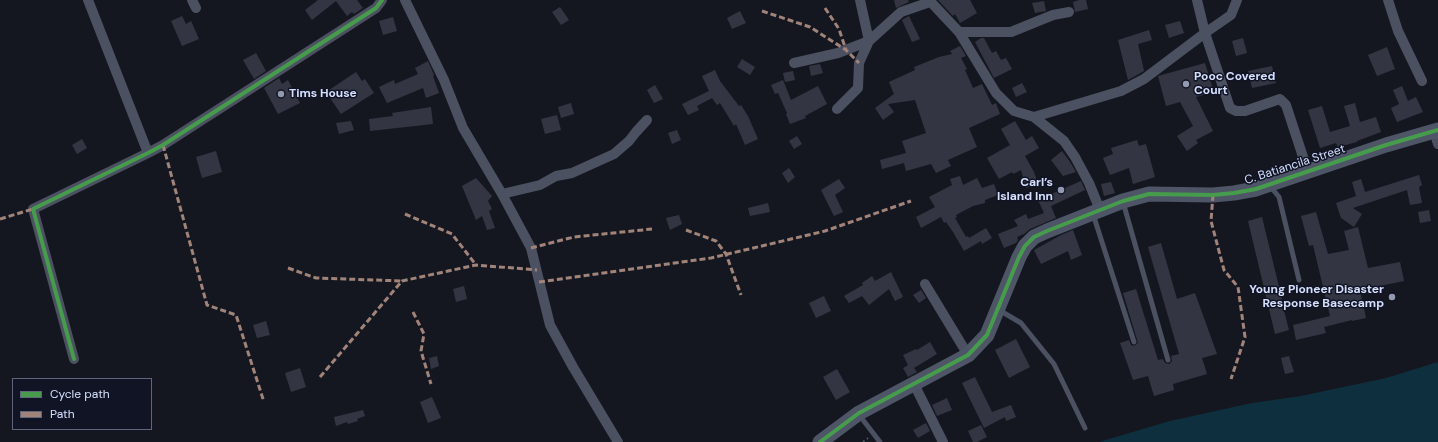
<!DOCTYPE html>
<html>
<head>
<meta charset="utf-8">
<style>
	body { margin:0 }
	#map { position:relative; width:1438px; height:442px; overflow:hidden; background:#151720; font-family:"DM Sans",sans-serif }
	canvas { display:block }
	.legend { position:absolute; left:12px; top:378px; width:140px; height:52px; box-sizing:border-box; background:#101425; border:1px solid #5f667b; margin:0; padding:5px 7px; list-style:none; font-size:12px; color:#d6e0fd }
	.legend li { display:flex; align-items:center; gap:8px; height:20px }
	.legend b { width:20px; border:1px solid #5f667b }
</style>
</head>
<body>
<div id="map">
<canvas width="1438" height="442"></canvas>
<ul class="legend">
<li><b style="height:5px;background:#469c4c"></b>Cycle path</li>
<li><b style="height:5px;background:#a18479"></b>Path</li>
</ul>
</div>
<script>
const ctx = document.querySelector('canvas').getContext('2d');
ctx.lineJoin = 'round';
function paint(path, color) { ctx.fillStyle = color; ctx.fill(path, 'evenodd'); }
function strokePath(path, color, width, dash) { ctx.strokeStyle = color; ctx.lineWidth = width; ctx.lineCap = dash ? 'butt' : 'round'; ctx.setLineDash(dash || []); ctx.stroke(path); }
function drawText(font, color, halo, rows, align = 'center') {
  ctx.font = font + ' "DM Sans",sans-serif'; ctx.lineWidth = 3; ctx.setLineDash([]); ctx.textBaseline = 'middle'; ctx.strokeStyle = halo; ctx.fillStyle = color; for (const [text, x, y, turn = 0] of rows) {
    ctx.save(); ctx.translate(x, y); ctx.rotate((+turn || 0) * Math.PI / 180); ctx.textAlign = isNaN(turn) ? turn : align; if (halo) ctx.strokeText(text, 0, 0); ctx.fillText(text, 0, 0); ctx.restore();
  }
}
paint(new Path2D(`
	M1438,362V442H1099L1170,421L1252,403L1301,396L1386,378Z`), '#0e303e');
paint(new Path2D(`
	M318,0H357L363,8L354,14L352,12L347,16L336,1L312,20L305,10Z
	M894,0H908L909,2L896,8Z
	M938,0H970L977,13L960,23L955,14L953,16Z
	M1079,0H1086L1088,9L1075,12L1073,2Z
	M1044,1L1046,11L1035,13L1032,3Z
	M560,7L569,20L561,25L552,12Z
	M740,11L746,23L732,29L727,18Z
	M182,16L186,24L191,21L199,39L182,46L171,21Z
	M909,16L920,39L912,42L902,20Z
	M393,17L397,31L383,35L379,21Z
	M1180,21L1184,33L1169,38L1165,25Z
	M1149,30L1152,40L1138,44L1144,71L1128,80L1118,40Z
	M981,38H984L992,53L996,51L1001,60L1006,58L1012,69L994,78L975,42Z
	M1243,38L1247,53L1236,56L1232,41Z
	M960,46L966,56L961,58L967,69L965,70L973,88L982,84L992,105L996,103L1000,114L969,128L977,147L948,160L951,166L936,173L931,164L906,171L904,163L882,169L880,160L906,153L902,141L926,133L915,100L888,104L894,112L883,120L875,108L894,94L889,82L915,70L914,67L939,57L952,54L950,51Z
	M1387,47L1395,69L1377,76L1368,55Z
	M256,53L266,71L254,79L243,60Z
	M742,59L755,67L750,75L737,67Z
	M428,61L434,75L433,76L439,93L426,98L423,88L387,103L379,87L394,80L395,84L418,74L415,68Z
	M1205,63L1214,92L1196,97L1213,131L1196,140L1198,143L1187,151L1177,136L1193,126L1180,102L1166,106L1158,76Z
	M820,64L823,73L811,76L809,66Z
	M1272,66L1276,83L1252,88L1248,71Z
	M715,70L720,81L739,106L741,105L748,116L758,139L745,145L736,124L734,126L720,103L717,105L712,98L697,106L699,110L688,115L682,104L709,91L702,76Z
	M793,71L795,80L785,82L783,73Z
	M356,72L362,81L365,79L374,93L341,114L326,92Z
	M279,78L282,84L288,80L300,103L278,114L264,88Z
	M783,80L791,100L818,86L827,104L805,116L806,118L790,124L786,114L787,113L778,93L775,94L771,85Z
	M1022,83L1027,92L1016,97L1012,88Z
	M655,85L663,99L654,103L647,90Z
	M1402,86L1408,101L1416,97L1423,112L1397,122L1391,108L1399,104L1393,90Z
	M571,103L574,114L561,118L558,107Z
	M1355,103L1360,122L1376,117L1381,132L1357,141V142L1338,147L1336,143L1320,148L1308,110L1322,106L1330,132L1350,126L1344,106Z
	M431,107L433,124L370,131L369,119L393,116L392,113Z
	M557,115L561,130L545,134L541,119Z
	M351,121L354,130L339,134L336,123Z
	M1015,121L1026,140L1032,136L1039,148L1025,156L1034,172L1038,184L1026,188L1021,170L1013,174L1012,172L999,179L987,158L1010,145L1001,129Z
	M677,130L681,140L672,144L668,133Z
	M797,136L802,144L794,149L789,141Z
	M82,139L87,148L77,154L72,145Z
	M1137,140L1139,146L1146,144L1155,177L1133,184L1129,168L1110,175L1103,158L1113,154L1111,148Z
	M216,151L222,172L202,178L196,157Z
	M1062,151L1070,162L1076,172L1063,176L1051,160Z
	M789,168L795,177L788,183L782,173Z
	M1419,175L1422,185L1419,187L1422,203L1410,205L1407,190L1353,208L1362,214L1354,227L1341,218L1336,203L1356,196L1352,182L1361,179L1365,192Z
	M960,176L963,185L977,178L982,188L994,184L998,195L985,200V203L973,206L956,215L957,217L955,218L966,237L968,236L969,238L986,228L992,238L982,244L981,241L964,251L953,232L946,222L944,223L941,217L921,228L916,217L935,207L929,197L952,185L950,179Z
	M476,178L492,196L488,201L492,209L489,211L495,228L487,230L482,216L476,220L462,186Z
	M839,179L845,188L835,195L843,212L834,216L821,190Z
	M1081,181L1085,190L1051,206L1056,218L1030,229L1024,234L1017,237L1018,240L1016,243L1004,248L998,234L1018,226L1014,220L1026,214L1028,219L1044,213L1038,200Z
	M1111,182L1115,193L1104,196L1101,184Z
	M768,203L770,212L750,216L748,208Z
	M1429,210L1431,221L1420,223L1418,212Z
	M1316,212L1328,254L1349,250L1344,231L1358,227L1368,268L1400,262L1404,281L1360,290L1366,318L1352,321V320L1324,327L1326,333L1296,340L1293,325L1330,316L1313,245L1309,246L1301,216Z
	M679,215L682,224L670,230L666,218Z
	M1262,217L1282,299H1281L1289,330L1275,334L1248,221Z
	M1073,230L1082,255L1071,260L1068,251L1041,264L1034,250L1061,235Z
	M1161,243L1177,299L1195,293L1217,354L1202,358L1207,374L1173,384L1174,390L1154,396L1148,376L1133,380L1120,343L1129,340L1131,345L1134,346L1138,343L1123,293L1136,289L1158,360L1163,359L1165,363L1169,364L1172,361L1171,356L1179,354L1148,247Z
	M891,272L903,297L895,301L889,289L869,305L862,296L849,303L844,296L863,285L862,283L872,276L875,281Z
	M464,286L467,299L456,302L453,289Z
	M921,290L926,298L919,303L913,295Z
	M824,296L831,311L816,318L809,303Z
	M266,321L270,335L257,338L253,325Z
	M1016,339L1030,367L1009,378L995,350Z
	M930,342L937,354L914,368L917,372L908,377L903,368L908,365L903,355L916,349L917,350Z
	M437,356L439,366L431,369L429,358Z
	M1289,356L1294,372L1285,374L1281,358Z
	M300,368L306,387L291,392L285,373Z
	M837,369L850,392L836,400L823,377Z
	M975,377L992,412L1011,405L1016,417L1006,421L1005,417L984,428L962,383Z
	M432,397L441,418L428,423L420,402Z
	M947,398L952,410L937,416L932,405Z
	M363,410L365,416L357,419L358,421L348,424L347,422L336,426L334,417Z
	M926,423L930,431L918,438L913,430Z
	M981,425L987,437L977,442H973L968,431Z`), '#333642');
strokePath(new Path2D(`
	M863,442L868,438`), '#485b5e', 2, [2, 3]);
strokePath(new Path2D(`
	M1270,186L1279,197L1299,280
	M1123,202L1168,360
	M1093,214L1134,342
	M999,310L1021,323L1054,364L1085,428
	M860,414L863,420L880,442`), '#4b5160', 5);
strokePath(new Path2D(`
	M88,0L148,153
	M192,0L196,8
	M405,0L444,80L463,128L502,194L531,248L550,325L573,367L618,442
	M929,0L959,32L996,93L1014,111L1034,117L1064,141L1075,157L1089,183L1100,210
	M1197,0L1205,33L1230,108L1236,111H1245L1280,99L1286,105L1308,172
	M1388,0L1398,31L1422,81
	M959,32H1011L1053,15L1069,12
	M794,63L838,53L869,41L860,0
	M837,109L858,88L859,63L869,41L901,12L930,2
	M1034,117L1121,91L1144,79L1205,33L1231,15L1237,0
	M1434,131L1438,144
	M502,194L540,185L556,176L572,173L614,154L629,141L636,132L647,120
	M925,284L968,355
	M74,359L33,209L148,153L163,145L376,8L382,0
	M914,384L943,442`), '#4b5160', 10);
strokePath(new Path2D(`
	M820,442L859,413L968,355L987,335L1019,257L1025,246L1034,237L1047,231L1123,201L1149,194L1213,195L1234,193L1256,189L1386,145L1438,130`), '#4d5566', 15);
strokePath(new Path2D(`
	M825,8L839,29L846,50
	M762,11L810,27L846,50L859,63
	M163,145L207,305L236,315L264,402
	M1213,195L1211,221L1224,270L1238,287L1245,337L1231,379
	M405,214L452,234L476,265
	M0,219L33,209
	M686,230L716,241L726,254L741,295
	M531,248L574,237L652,229
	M288,268L316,278L402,281
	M539,282L711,258L825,231L911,201
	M413,312L424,334L421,351L431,384
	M320,377L402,281L476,265L537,270`), '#a18479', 3, [6, 3]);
strokePath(new Path2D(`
	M74,359L33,209L148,153L163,145L376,8L382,0
	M820,442L859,413L968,355L987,335L1019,257L1025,246L1034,237L1047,231L1123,201L1149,194L1213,195L1234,193L1256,189L1386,145L1438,130`), '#469c4c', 4);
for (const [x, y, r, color] of [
	[1186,84,4,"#929ab0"],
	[281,94,4,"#929ab0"],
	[1061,190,4,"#929ab0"],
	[1392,297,4,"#929ab0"]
]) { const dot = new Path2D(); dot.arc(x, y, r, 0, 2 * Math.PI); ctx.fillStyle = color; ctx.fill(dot); strokePath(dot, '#101425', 1.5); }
drawText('bold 12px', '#d6e0fd', '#101425', [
	["Pooc Covered",1194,77],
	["Court",1194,91],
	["Tims House",289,94],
	["Carl’s",1053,183,"right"],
	["Island Inn",1053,197,"right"],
	["Young Pioneer Disaster",1384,290,"right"],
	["Response Basecamp",1384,304,"right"]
], 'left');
drawText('12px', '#d6e0fd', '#101425', [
	["C. Batiancila Street",1295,165,-18]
]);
</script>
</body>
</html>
